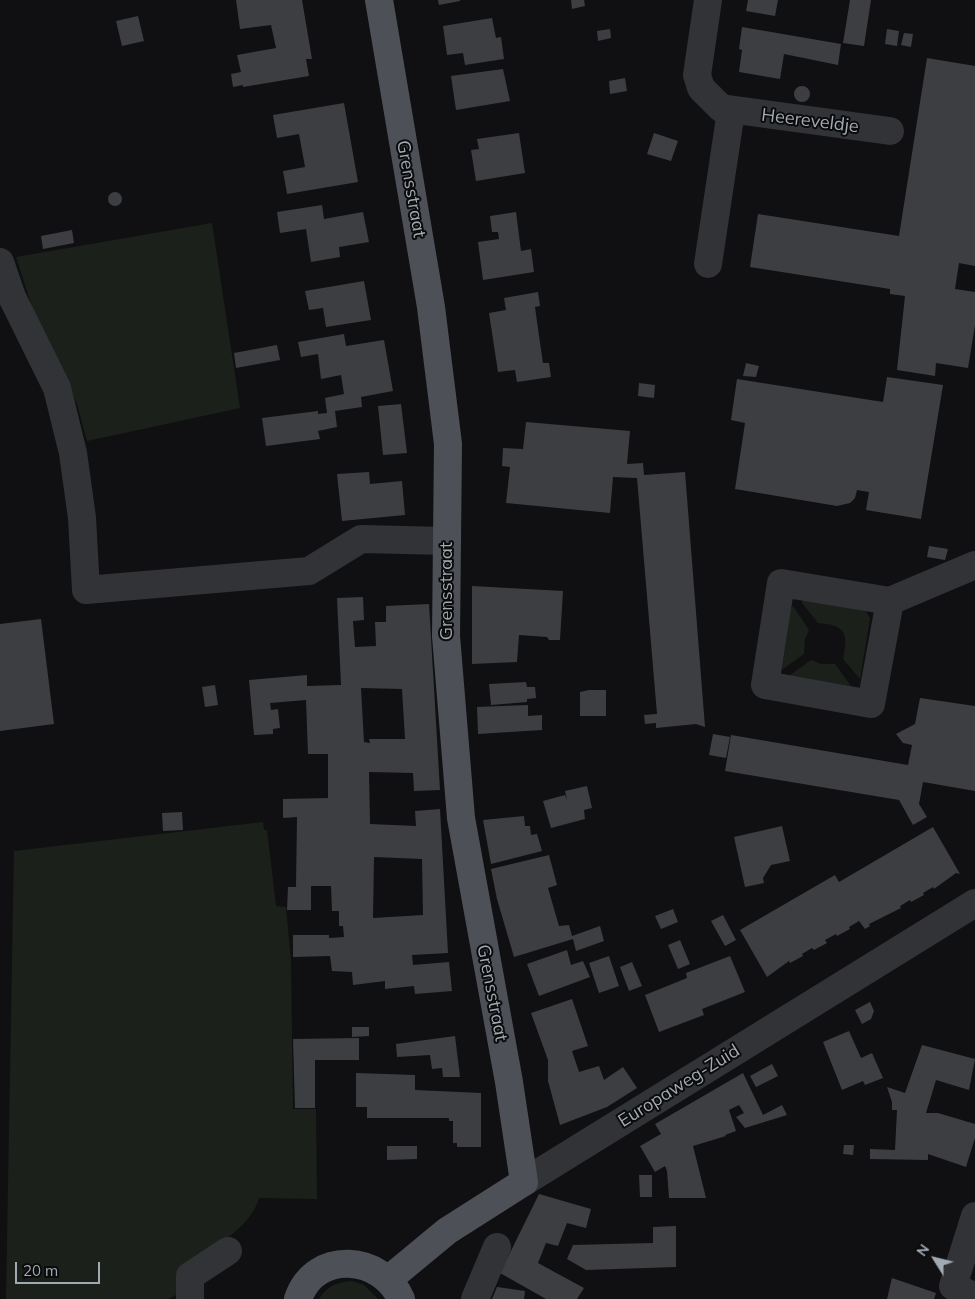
<!DOCTYPE html>
<html>
<head>
<meta charset="utf-8">
<style>
	body { margin:0 }
	#map { position:relative; width:975px; height:1299px; overflow:hidden; background:#101012; font-family:Mulish,sans-serif }
	canvas { display:block }
	.north { position:absolute; left:910px; top:1234px; width:50px; height:50px; -webkit-text-stroke:4px #0b0b0c; paint-order:stroke; rotate:306deg; font-size:14px; font-weight:700; line-height:20px; text-align:center; color:#a1a9b3 }
	.north::after { content:''; display:block; margin:auto; width:18px; height:22px; background:#a1a9b3; clip-path:polygon(50% 0,100% 100%,50% 72%,0 100%) }
	.scale { position:absolute; left:15px; top:1262px; width:85px; height:22px; box-sizing:border-box; border:2px solid #a1a9b3; border-top:0; padding-left:6px; font-size:15px; line-height:18px; white-space:nowrap; color:#a1a9b3; -webkit-text-stroke:4px #0b0b0c; paint-order:stroke }
</style>
</head>
<body>
<div id="map">
<canvas width="975" height="1299"></canvas>
<div class="north">N</div>
<div class="scale">20 m</div>
</div>
<script>
const ctx = document.querySelector('canvas').getContext('2d');
ctx.lineJoin = 'round';
function paint(path, color) { ctx.fillStyle = color; ctx.fill(path, 'evenodd'); }
function strokePath(path, color, width, dash) { ctx.strokeStyle = color; ctx.lineWidth = width; ctx.lineCap = dash ? 'butt' : 'round'; ctx.setLineDash(dash || []); ctx.stroke(path); }
function drawText(font, color, halo, rows, align = 'center') {
  ctx.font = font + ' Mulish,sans-serif'; ctx.lineWidth = 4; ctx.setLineDash([]); ctx.textBaseline = 'middle'; ctx.strokeStyle = halo; ctx.fillStyle = color; for (const [text, x, y, turn = 0] of rows) {
    ctx.save(); ctx.translate(x, y); ctx.rotate((+turn || 0) * Math.PI / 180); ctx.textAlign = isNaN(turn) ? turn : align; if (halo) ctx.strokeText(text, 0, 0); ctx.fillText(text, 0, 0); ctx.restore();
  }
}
paint(new Path2D(`
	M212,223L240,408L87,441L77,404L36,319L16,257Z
	M803,600L865,610L870,618L860,679L843,659C849,632 845,625 818,623L802,603Z
	M793,606L809,630L805,639L804,654L783,669L782,668L791,609Z
	M811,660L821,664H835L851,686L789,676Z
	M263,822L264,830H267L276,906L286,907L291,961L293,1109H316L317,1199L259,1198C247,1241 184,1252 176,1295L168,1299H6L14,851Z
	M352,1281L364,1285L378,1299H319C327,1286 337,1282 352,1281Z`), '#1b211a');
paint(new Path2D(`
	M236,0H302L312,59H306L309,76L243,87V85L233,87L231,74L241,72L237,55L276,48L271,25L240,29Z
	M438,0H460V1L439,5Z
	M571,0H584L585,6L572,9Z
	M748,0H778L775,16L746,11Z
	M850,0H871L864,46L843,43Z
	M138,16L144,41L122,46L116,21Z
	M492,18L496,38L501,37L504,59L465,65L463,53L447,55L443,26Z
	M742,27L841,44L838,65L784,54L780,79L739,72L742,50L739,49Z
	M610,29L611,38L598,41L597,31Z
	M887,29L899,31L897,46L885,44Z
	M904,33L913,34L911,47L901,45Z
	M927,58L975,66V266L959,263L955,289L975,292V325L968,368L936,363L935,376L897,370L905,296L890,294V289L750,267L758,214L899,236Z
	M503,69L510,101L456,110L451,76Z
	M625,78L627,91L610,94L609,81Z
	M794 94a8 8 0 1 1 16 0a8 8 0 1 1-16 0Z
	M344,103L358,182L287,194L283,171L305,167L299,134L277,138L273,115Z
	M519,133L525,173L476,181L471,150L479,149L477,139Z
	M654,133L678,141L671,161L647,154Z
	M108 199a7 7 0 1 1 14 0a7 7 0 1 1-14 0Z
	M322,205L324,219L363,212L369,242L339,247L340,257L311,262L306,229L280,233L277,212Z
	M516,212L521,251L531,249L534,272L483,280L478,242L499,239L498,232H492L490,216Z
	M72,230L74,243L43,249L41,236Z
	M364,281L371,320L326,327L323,308L309,310L305,291Z
	M538,292L540,306L535,307L539,336L543,363H549L551,377L517,382L515,370L498,372L489,313L506,310L504,298Z
	M344,334L346,346L384,340L393,391L361,397L362,407L335,411L337,427L318,431L320,439L266,446L262,418L318,411V414L327,413L325,398L344,394L341,375L321,379L318,354L301,357L298,342Z
	M277,345L280,360L236,368L234,353Z
	M746,363L759,366L756,377L743,376Z
	M887,377L943,385L921,519L866,510L869,492L857,490L855,498L850,503L837,506L735,489L745,423L731,420L737,379L883,402Z
	M639,383L655,385L654,398L638,396Z
	M401,404L407,453L383,455L378,406Z
	M526,422L630,431L627,464L643,463L644,475L685,472L705,727L696,724L656,728V723L645,724L644,715L657,714L637,478L613,477L610,513L506,503L510,467L502,466L503,448L523,449Z
	M369,472L370,484L402,481L405,515L342,521L337,474Z
	M929,546L948,549L945,560L927,557Z
	M472,586L563,591L560,640H549L547,637L519,635L517,662L472,664Z
	M363,597L364,620L353,621L355,647L376,646L375,622H386V606L429,604L440,790L414,791L413,773L369,772L370,824L416,826L415,811L440,809L448,953L412,955L413,965L449,962L452,991L415,994L414,986L385,989V981L353,985L352,972L332,971L330,956L293,957V935H329V938L344,937L343,926H339V911H332L331,886H311V910H287L288,887H296L297,817L283,818V799L328,798V754H308L306,700L270,703L271,710L278,709L280,728L273,729V734L254,735L249,680L307,675V686L341,685L337,598ZM361,688L402,689L405,739H369L370,743L364,742ZM374,857L422,859L423,915L373,918Z
	M41,619L54,724L0,731V624Z
	M526,682L527,687H535L536,698L527,699V702L491,705L489,684Z
	M215,685L218,705L205,707L202,687Z
	M589,690H606V716H580V692Z
	M920,698L975,706V791L923,782L919,804L927,817L913,825L899,800L725,771L731,735L908,765L912,745L903,743L896,734L915,724Z
	M528,705V716L542,715V730L478,734L477,707Z
	M713,734L730,737L726,758L709,755Z
	M587,786L592,808L584,810L585,819L551,828L543,801L565,795L567,800L565,791Z
	M182,812L183,830L163,831L162,813Z
	M524,816L525,826H530L531,835L537,834L542,851L491,864L483,820Z
	M782,826L790,861L771,865L763,878L764,883L745,887L734,837Z
	M933,827L960,874L956,873L934,889L933,887L923,893L924,895L911,902L910,900L900,906L901,908L869,924L870,926L865,929L859,921L849,927L850,929L837,936L836,934L825,940L827,943L814,950L812,948L802,954L803,956L790,963L789,961L767,977L740,930L835,875L839,882Z
	M549,855L557,885L548,888L559,926L569,925L572,936L600,926L604,941L576,951L573,939L514,957L497,899L491,869Z
	M673,909L678,922L661,929L655,916Z
	M723,915L736,940L725,946L711,921Z
	M680,940L690,964L678,969L668,945Z
	M567,950L571,965L583,961L590,977L539,996L527,964Z
	M609,956L619,986L599,993L589,963Z
	M730,956L745,992L702,1009L704,1015L659,1032L645,995L687,978L686,973Z
	M632,962L642,986L629,991L620,967Z
	M572,999L588,1046L572,1051L579,1072L599,1066L604,1080L623,1067L637,1088L607,1107L560,1125L548,1081V1060L531,1013Z
	M870,1002L874,1011L871,1019L862,1024L855,1010Z
	M352,1027H369V1036L352,1037Z
	M849,1031L861,1058L872,1053L883,1078L865,1085L863,1081L842,1090L823,1042Z
	M455,1036L460,1077H443L442,1068L432,1069L430,1055L397,1057L396,1044Z
	M359,1038V1060H315V1108H295L293,1039Z
	M922,1045L975,1059L969,1090L936,1080L926,1113H938L975,1124V1138L966,1167L928,1154V1160L870,1159V1149L895,1150L897,1110H892V1102L887,1087L905,1093Z
	M772,1064L778,1076L756,1087L750,1076Z
	M356,1073L415,1075V1090L481,1093V1147H457V1143H453V1121H449V1118H367V1107H356Z
	M743,1073L763,1115L782,1105L787,1115L745,1128L736,1117L744,1113L739,1105L729,1110L736,1131L725,1135L726,1136L693,1146L706,1198H669L667,1171L665,1166L655,1172L640,1146L661,1134L655,1124Z
	M844,1145H854L853,1155L843,1154Z
	M387,1146H417V1159L387,1160Z
	M639,1175H652V1197H640Z
	M539,1194L591,1209L586,1228L567,1223L558,1246L546,1243L538,1263L584,1288L577,1299H546L500,1273Z
	M676,1226V1267L586,1270L567,1259L573,1245L653,1243V1227Z
	M892,1278L936,1293L934,1299H887Z
	M497,1287L525,1291L524,1299H492Z`), '#3c3e42');
strokePath(new Path2D(`
	M708,0L697,75L701,88L721,108L890,131
	M0,262L12,297L57,388L73,453L82,518L86,590L309,571L361,539L447,541
	M708,264L731,111
	M890,601L781,583L765,685L871,704L890,601L975,565
	M524,1182L975,903
	M975,1216L953,1286L975,1297
	M190,1299V1276L228,1251
	M475,1299L497,1247`), '#313337', 28);
strokePath(new Path2D(`
	M379,0L431,307L448,444L446,636L461,818L509,1082L524,1182L447,1231L389,1279
	M298,1299C315,1249 382,1255 401,1299`), '#4d5056', 28);
drawText('18px', '#a1a9b3', '#0b0b0c', [
	["Heereveldje",810,121,7],
	["Grensstraat",411,189,80],
	["Grensstraat",447,591,-90],
	["Grensstraat",492,993,79],
	["Europaweg-Zuid",679,1086,-32]
]);
</script>
</body>
</html>
